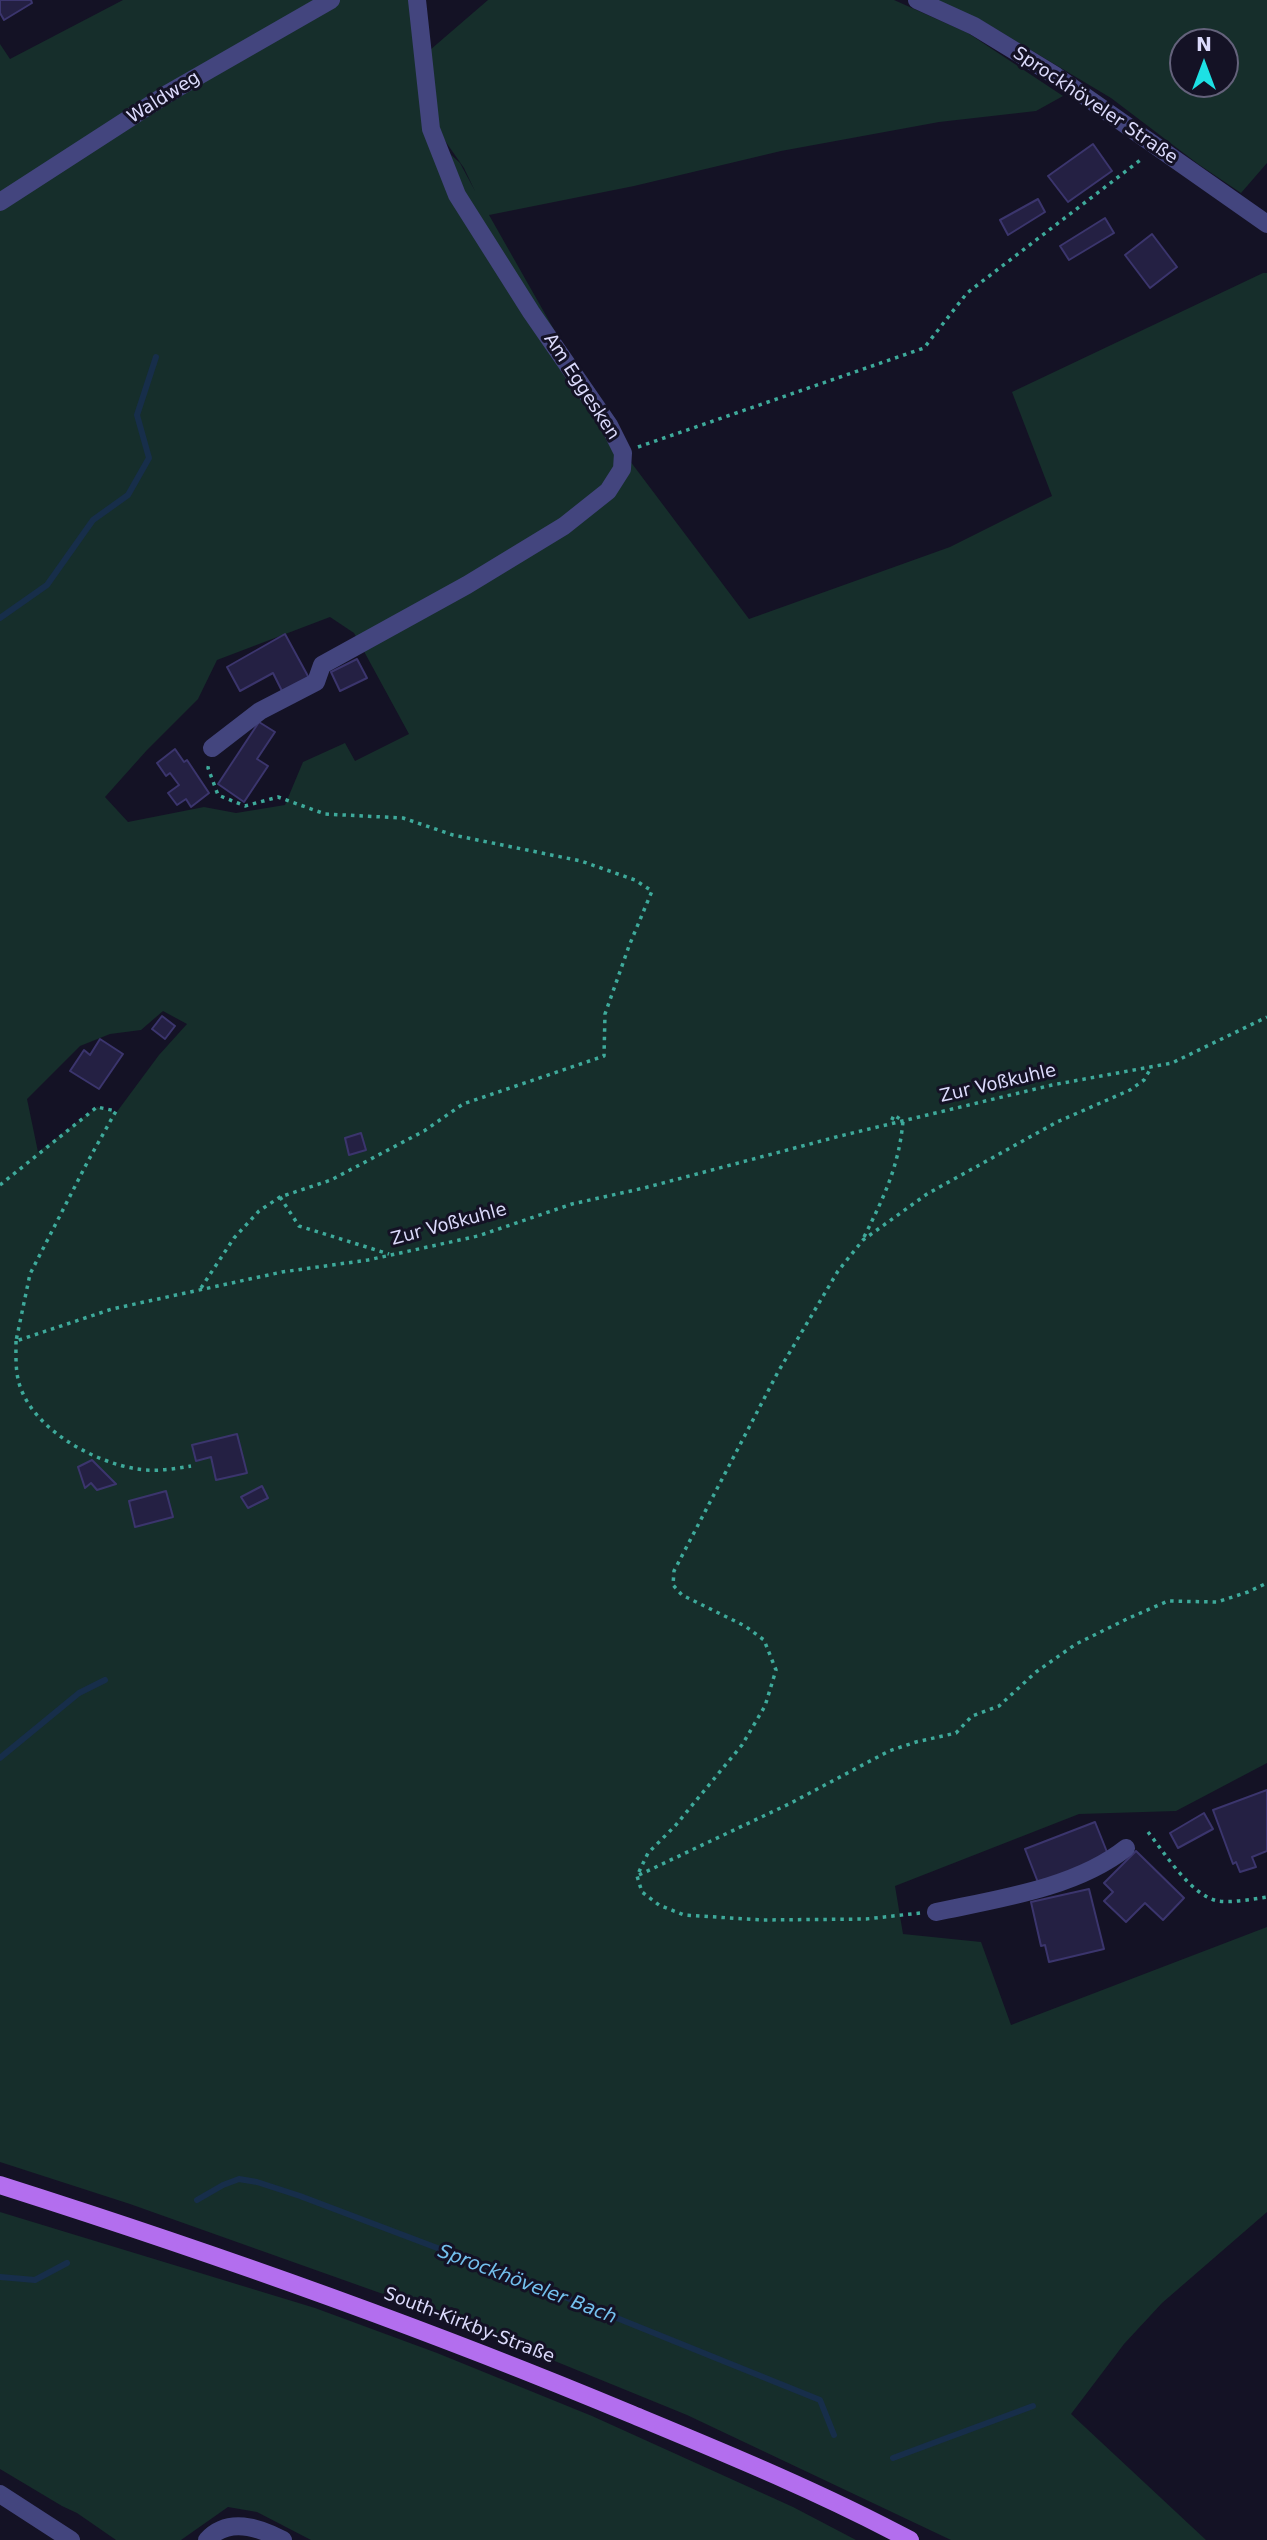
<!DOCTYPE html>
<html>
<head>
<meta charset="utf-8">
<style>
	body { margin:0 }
	#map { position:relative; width:1267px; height:2540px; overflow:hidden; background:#141225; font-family:"DejaVu Sans",sans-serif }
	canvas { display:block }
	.north { position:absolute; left:1169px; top:28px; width:70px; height:70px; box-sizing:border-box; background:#141225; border:2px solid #64627b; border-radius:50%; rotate:0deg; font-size:19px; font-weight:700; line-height:28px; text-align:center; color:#dbdafb }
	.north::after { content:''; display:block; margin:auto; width:24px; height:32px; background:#1de1e4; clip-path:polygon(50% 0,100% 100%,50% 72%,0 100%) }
</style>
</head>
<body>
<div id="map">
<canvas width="1267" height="2540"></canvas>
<div class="north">N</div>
</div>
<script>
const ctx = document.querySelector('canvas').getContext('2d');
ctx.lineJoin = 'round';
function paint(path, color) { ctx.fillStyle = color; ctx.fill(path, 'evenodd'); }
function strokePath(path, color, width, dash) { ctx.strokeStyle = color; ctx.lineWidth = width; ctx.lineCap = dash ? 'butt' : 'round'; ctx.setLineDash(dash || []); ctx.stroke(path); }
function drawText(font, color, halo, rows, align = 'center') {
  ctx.font = font + ' "DejaVu Sans",sans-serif'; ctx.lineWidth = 6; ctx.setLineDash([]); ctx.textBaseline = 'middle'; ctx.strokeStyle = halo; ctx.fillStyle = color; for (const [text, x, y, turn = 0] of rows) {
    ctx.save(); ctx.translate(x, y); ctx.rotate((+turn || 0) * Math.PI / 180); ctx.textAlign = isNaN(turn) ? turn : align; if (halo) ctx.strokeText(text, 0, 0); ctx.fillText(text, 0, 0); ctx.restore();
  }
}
paint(new Path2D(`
	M123,0H327L0,198V44L10,59Z
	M338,0H412L424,130L460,163L475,191L464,168L436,128L430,50L488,0H894L968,33L1063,96L1036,111L939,122L781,151L634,186L489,215L624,453L749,619L950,547L1052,496L1012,392L1263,273H1267V1763L1176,1811L1079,1814L895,1886L903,1934L981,1942L1011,2025L1267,1927V2212L1162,2303L1124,2344L1071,2414L1206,2540H951L687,2415L442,2315L130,2204L0,2162V208L167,98ZM330,617L354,633L409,734L355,761L345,743L303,762L285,805L236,813L204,807L128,822L105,797L147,750L198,699L217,660ZM163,1011L187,1024L159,1055L116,1113L97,1107L38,1152L27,1099L80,1046L110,1034L141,1030Z
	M934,0H1267V163L1241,193L1198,164L1111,98L979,19ZM1183,42H1225V84H1183Z
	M0,2212L315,2308L437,2353L592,2416L793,2507L856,2540H311L257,2512L228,2507L181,2540H116L77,2513L62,2506L0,2469Z`), '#162e2b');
strokePath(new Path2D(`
	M0,618L47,585L93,520L128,495L149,458L137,415L156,357
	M0,1758L79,1693L105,1680
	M197,2200L223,2185L239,2179L257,2182L300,2196L535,2285L820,2400L834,2435
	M0,2277L35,2280L67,2263
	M893,2458L1033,2406`), '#172e4a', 6);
const building = new Path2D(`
	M0,0H31L32,3L4,20L0,13Z
	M1093,144L1112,171L1068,202L1048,176Z
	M1038,199L1045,212L1008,235L1000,220Z
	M1105,218L1114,233L1069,260L1060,246Z
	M1152,234L1177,267L1150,288L1125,255Z
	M285,634L309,678L283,693L273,673L240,691L227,667Z
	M357,659L367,678L340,691L331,672Z
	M259,722L275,732L257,759L268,766L244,802L218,784Z
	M175,749L184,762L187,760L209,793L191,807L186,799L177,805L168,793L179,785L170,773L166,776L157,763Z
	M162,1016L175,1026L165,1039L152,1029Z
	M100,1039L123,1054L99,1089L70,1071L84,1050L90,1055Z
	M361,1133L366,1150L349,1155L345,1138Z
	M237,1434L247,1473L216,1480L211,1457L196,1461L192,1445Z
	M92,1460L116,1484L97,1490L91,1483L85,1488L78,1467Z
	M262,1486L268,1498L248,1508L241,1497Z
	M166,1491L173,1517L135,1527L129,1501Z
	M1267,1790V1851L1252,1857L1256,1867L1240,1872L1236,1862L1233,1864L1213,1810Z
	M1204,1813L1213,1829L1178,1848L1170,1833Z
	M1095,1822L1109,1857L1039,1885L1025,1849Z
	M1136,1851L1184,1898L1163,1920L1145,1903L1126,1922L1104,1901L1113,1892L1104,1883Z
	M1089,1889L1104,1949L1049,1962L1045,1945L1041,1946L1031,1902Z`);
paint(building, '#242043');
strokePath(building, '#3b356d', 2);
strokePath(new Path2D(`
	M638,447L924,348L967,293L1143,158
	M0,1185L97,1107L116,1111L88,1161L30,1274L16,1341L112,1309L282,1272L368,1260L478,1236L572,1204L644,1188L840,1136L1052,1085L1172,1063L1267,1017
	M280,1197L299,1226L389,1254
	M864,1237C884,1197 899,1166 903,1121L894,1115L890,1124
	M201,1288L234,1238L259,1211L280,1197L331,1180L424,1131L463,1104L604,1056L605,1014L629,946L652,891L635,880L581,861L453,835L403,818L325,814L278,797L245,806L218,795L208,768L209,763
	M16,1341C16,1357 15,1374 21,1389C37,1431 94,1462 137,1469C155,1472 174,1469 191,1466
	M1148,1832C1164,1852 1191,1896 1218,1901C1233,1903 1252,1899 1267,1897
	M639,1875L791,1803L889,1751L916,1742L956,1733L972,1716L999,1706L1036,1672L1076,1644L1129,1618L1168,1601L1217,1602L1248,1592L1267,1583
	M920,1913L866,1919L762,1920L684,1915L659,1905L642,1892L637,1876L648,1853L675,1826L742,1745L765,1706L776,1670L764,1640L745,1626L682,1595L673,1585L674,1571L778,1372L838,1271L863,1240L927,1194L1057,1122L1130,1090L1144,1080L1151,1068`), '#3eaa9b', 3.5, [3.5, 5]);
strokePath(new Path2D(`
	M917,0L974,26L1056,76L1267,224
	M0,202L167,94L331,0
	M212,748L260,711L316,682L322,665L467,585L564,526L608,491L622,469L623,453L609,425L531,312L457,195L431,129L417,0
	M936,1912C997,1899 1076,1888 1126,1848
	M0,2494L71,2540
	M207,2540C228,2517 258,2527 283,2540`), '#43457e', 18);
strokePath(new Path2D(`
	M0,2185C214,2253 423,2327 631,2414C725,2453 820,2492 910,2540`), '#b36eee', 18);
drawText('18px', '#dbdafb', '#141225', [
	["Waldweg",164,98,-32],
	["Sprockhöveler Straße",1095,106,34],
	["Am Eggesken",581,387,57],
	["Zur Voßkuhle",998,1084,-13],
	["Zur Voßkuhle",449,1225,-15],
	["South-Kirkby-Straße",469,2326,21]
]);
drawText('italic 19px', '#74c0ee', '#141225', [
	["Sprockhöveler Bach",527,2285,21]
]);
</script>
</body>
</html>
